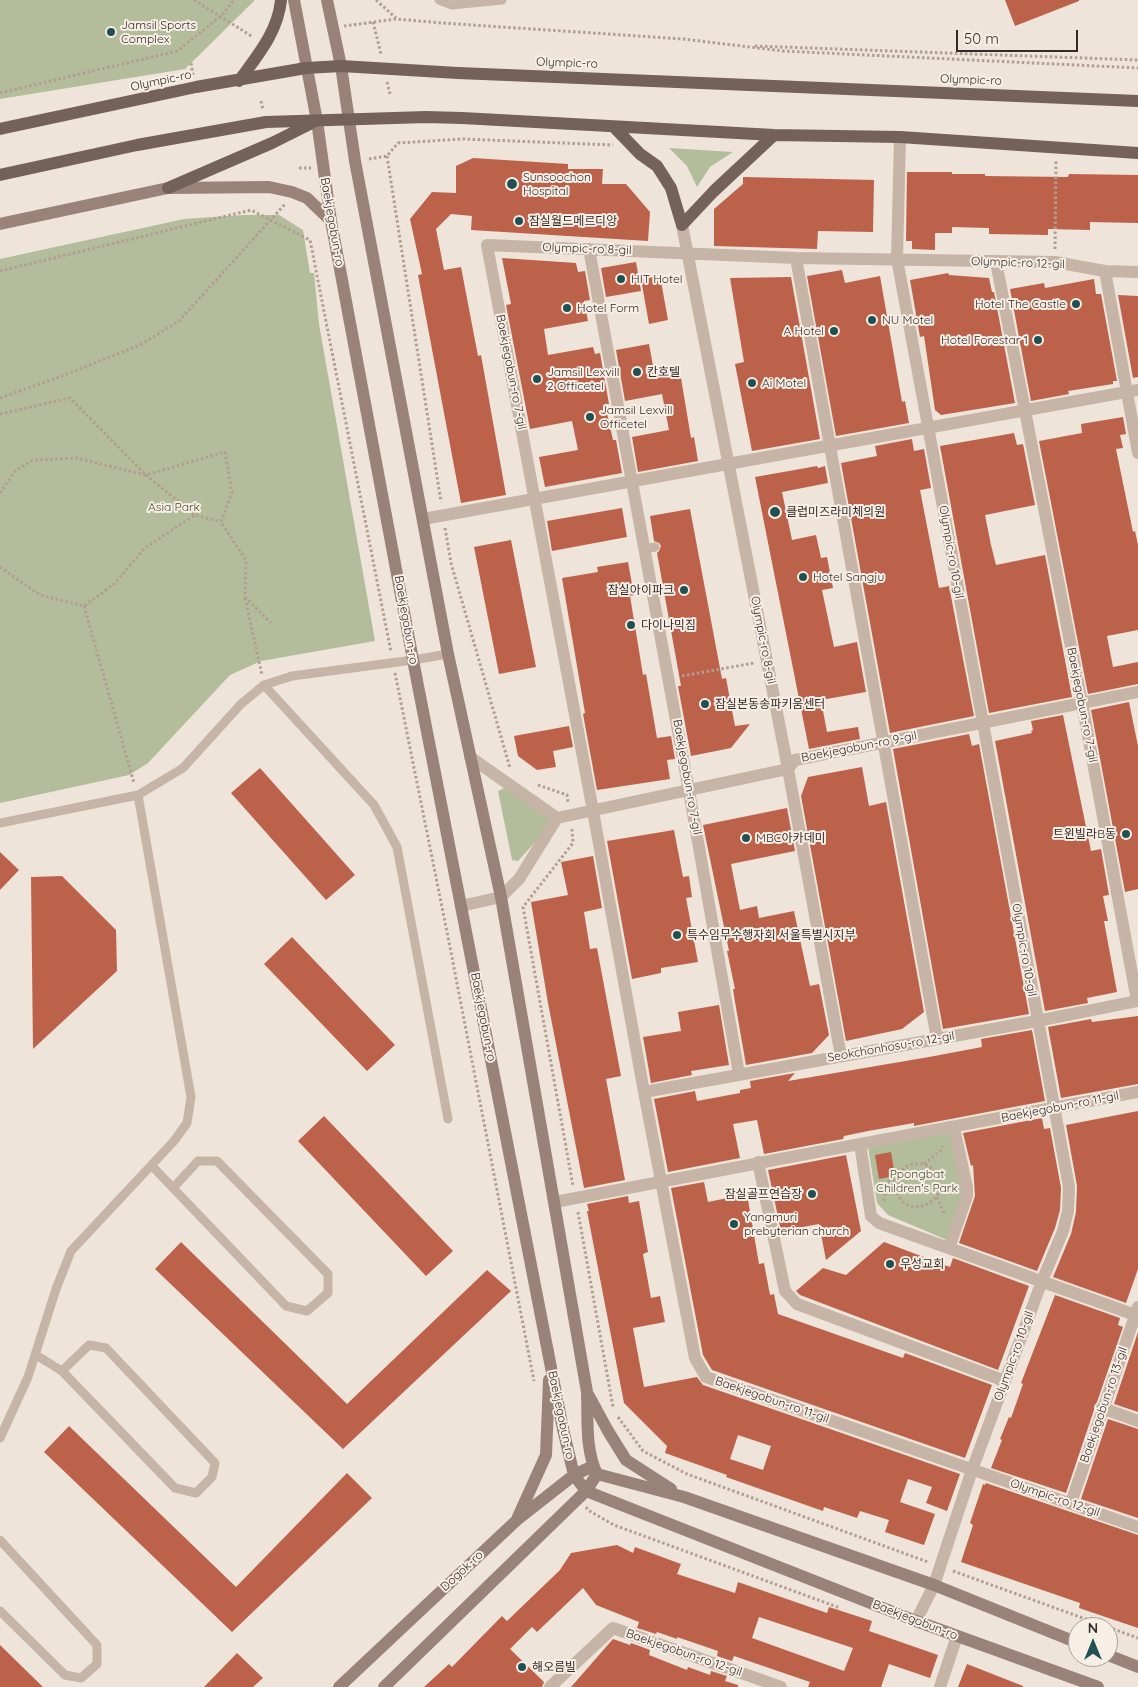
<!DOCTYPE html>
<html>
<head>
<meta charset="utf-8">
<style>
	body { margin:0 }
	#map { position:relative; width:1138px; height:1687px; overflow:hidden; background:#efe4da; font-family:Quicksand,sans-serif }
	canvas { display:block }
	.north { position:absolute; left:1068px; top:1617px; width:50px; height:50px; box-sizing:border-box; background:#f7efe6; border:1px solid #a9a09a; border-radius:50%; rotate:0deg; font-size:14px; font-weight:700; line-height:20px; text-align:center; color:#332a27 }
	.north::after { content:''; display:block; margin:auto; width:18px; height:22px; background:#205051; clip-path:polygon(50% 0,100% 100%,50% 72%,0 100%) }
	.scale { position:absolute; left:956px; top:30px; width:122px; height:22px; box-sizing:border-box; border:2px solid #332a27; border-top:0; padding-left:6px; font-size:15px; line-height:18px; white-space:nowrap; color:#332a27; -webkit-text-stroke:4px #f7efe6; paint-order:stroke }
</style>
</head>
<body>
<div id="map">
<canvas width="1138" height="1687"></canvas>
<div class="north">N</div>
<div class="scale">50 m</div>
</div>
<script>
const ctx = document.querySelector('canvas').getContext('2d');
ctx.lineJoin = 'round';
function paint(path, color) { ctx.fillStyle = color; ctx.fill(path, 'evenodd'); }
function strokePath(path, color, width, dash) { ctx.strokeStyle = color; ctx.lineWidth = width; ctx.lineCap = dash ? 'butt' : 'round'; ctx.setLineDash(dash || []); ctx.stroke(path); }
function drawText(font, color, halo, rows, align = 'center') {
  ctx.font = font + ' Quicksand,"Noto Sans KR",sans-serif'; ctx.lineWidth = 4; ctx.setLineDash([]); ctx.textBaseline = 'middle'; ctx.strokeStyle = halo; ctx.fillStyle = color; for (const [text, x, y, turn = 0] of rows) {
    ctx.save(); ctx.translate(x, y); ctx.rotate((+turn || 0) * Math.PI / 180); ctx.textAlign = isNaN(turn) ? turn : align; if (halo) ctx.strokeText(text, 0, 0); ctx.fillText(text, 0, 0); ctx.restore();
  }
}
paint(new Path2D(`
	M0,0H255L185,69L0,99Z
	M669,148L733,152L710,167L697,187L687,166Z
	M243,215H279L303,230L310,273H314L319,324L375,641L261,661L230,675L148,763L129,775L0,803V259L184,219Z
	M504,788L549,817L551,825L518,861L512,860L498,791Z
	M950,1133L964,1193L947,1240L888,1215L877,1203L868,1147Z`), '#b3bd9b');
paint(new Path2D(`
	M1005,0H1079V1L1015,26Z
	M473,158L568,164V169H603L602,184H626L650,212L648,241L471,230L472,216L451,214L436,229L444,270L461,267L478,356L481,355L506,495L461,503L418,275L422,274L410,219L432,192L456,193V166Z
	M907,172H952V174H985V176L1068,177L1069,174L1138,175V223L1090,222V230L1048,229V235L989,234V228L952,227V233H935V250L912,249V241H906Z
	M743,177L874,180L873,232L818,231L817,249L714,246V209L743,184Z
	M502,258L576,263L578,272L585,271L590,300L584,301L588,321L544,329L548,355L593,347L595,354L600,353L609,404H605L613,440H616L622,473L545,487L539,457L578,450L572,421L530,429L506,305L511,304Z
	M636,262L641,291L606,297L601,268Z
	M842,270L845,283L880,276L902,402L905,401L909,423L836,436L807,276Z
	M948,273L949,275L989,278L992,292H994L1015,403L941,415L935,410L924,336L920,337L910,280Z
	M660,276L668,320L649,324L641,279Z
	M791,277L820,439L752,451L735,364L744,362L730,278Z
	M1094,279L1096,294H1101L1117,381H1113V384L1068,391L1069,394L1031,401L1010,289L1044,283L1045,288Z
	M1118,295L1138,296V377L1133,378Z
	M649,344L654,371L679,366L691,438L694,437L698,461L638,472L632,437L669,430L662,394L625,401L616,350Z
	M1123,417L1126,434L1120,435L1123,448L1116,449L1133,532L1135,531L1138,545V630L1107,636L1113,667L1138,662V684L1088,694L1039,441L1082,433L1081,424Z
	M1014,433L1017,445L1023,444L1035,505L985,515L991,545L996,565L1045,555L1072,697L989,713L940,446Z
	M912,439L914,451L924,449L931,488L920,490L939,588L949,586L974,716L890,733L841,463L877,456L875,446Z
	M817,466L818,468L825,466L828,483L782,492L792,540L816,535L821,558L827,557L833,588L822,590L834,647L857,642L866,692L821,700L827,732L858,727L860,739L809,749L755,477Z
	M622,508L627,537L552,551L547,521Z
	M690,509L722,679L726,678L735,726L750,724L731,748L691,756L678,686H681L657,553L659,551L661,546L659,543L654,541L650,516Z
	M511,540L536,667L499,674L474,547Z
	M628,562L634,595L630,596L643,675L646,674L657,738L671,736L675,759L667,760L670,779L597,790L583,714L585,713L562,578L598,572L597,567Z
	M1129,702L1138,746V889L1125,892L1091,710Z
	M1063,715L1091,851L1101,849L1109,895L1103,896L1108,921H1104L1117,992L1087,998L1088,1003L1045,1011L995,741L1032,733L1031,731L1033,730L1031,721Z
	M569,726L573,747L553,751L556,767L537,770L518,756L514,736Z
	M969,734L972,746L979,744L1029,1014L943,1029L893,749Z
	M862,767L869,806L886,802L924,1012L902,1029L846,1041L801,796L808,777Z
	M260,768L355,875L326,900L231,793Z
	M787,808L795,851L731,864L740,910L757,906L759,918L794,911L810,986L819,984L829,1035L812,1053L746,1065L735,1002L733,989H735L727,951H729L703,825Z
	M674,830L683,877L689,876L692,897L686,898L698,962L661,968V973L632,979L607,841Z
	M0,852L19,870L0,890Z
	M593,856L602,908L584,912L590,949L597,948L621,1076L606,1079L625,1180L584,1188L548,1003L531,902L568,895L561,862Z
	M62,876L116,930L117,971L33,1049L31,877Z
	M292,937L395,1045L367,1071L264,964Z
	M719,1005L729,1065L691,1071L692,1075L651,1083L643,1037L681,1031L678,1012Z
	M1138,1016V1084L1061,1098L1048,1027L1091,1019L1092,1022Z
	M1032,1030L1045,1101L914,1126V1123L868,1131L844,1136L843,1139L764,1154L757,1120L733,1124L740,1158L668,1172L654,1099L695,1091L697,1101L740,1093V1090L751,1088L750,1081L795,1073L788,1081L929,1057L982,1047L981,1039Z
	M1138,1111V1269L1126,1303L1053,1277L1071,1234L1076,1212L1077,1186L1066,1125Z
	M324,1116L453,1251L426,1276L298,1141Z
	M1042,1118L1044,1129L1050,1128L1061,1188L1060,1210L1055,1228L1037,1271L959,1243L975,1196L973,1165L971,1166L963,1133Z
	M891,1152L895,1176L879,1179L875,1155Z
	M846,1155L861,1231L826,1260L819,1224L781,1231L768,1170Z
	M704,1182L708,1202L747,1194L759,1264L764,1263L770,1295L774,1294L778,1314L903,1358L905,1353L992,1385L965,1458L712,1370L703,1355L671,1188Z
	M628,1196L629,1203L639,1201L648,1252L643,1254L651,1298L660,1296L665,1322L633,1328L644,1387L697,1377L703,1385L960,1474L947,1511L926,1503L932,1487L908,1479L900,1502L935,1514L924,1545L885,1532L889,1520L860,1511L857,1518L824,1507L823,1511L726,1477L727,1475L665,1453L667,1446L624,1403L587,1211H589L587,1204ZM738,1435L771,1446L763,1470L730,1459Z
	M181,1242L347,1404L487,1270L511,1291L343,1449L155,1269Z
	M884,1242L950,1267L953,1258L1029,1286L998,1370L800,1295L796,1291L823,1268L846,1275Z
	M1055,1295L1120,1318L1118,1325L1123,1327L1097,1402L1094,1406V1410L1066,1493L991,1468L1002,1440L1000,1439L1009,1417L1011,1418L1023,1384L1021,1383Z
	M1138,1332V1412L1114,1404Z
	M1108,1419L1138,1429V1518L1081,1499Z
	M69,1426L236,1587L347,1473L372,1498L232,1632L44,1452Z
	M986,1483L1138,1535V1628L1079,1608L1080,1603L961,1562L973,1525L970,1523L983,1484L985,1485Z
	M617,1545L633,1553L635,1547L681,1564L677,1574L735,1593L738,1582L827,1613L829,1607L872,1621L869,1631L938,1655L930,1678L889,1664L881,1687H808L810,1682L734,1656L732,1661L717,1656L718,1651L677,1637V1639L657,1632L656,1634L637,1628L639,1622L596,1605L583,1588L537,1632L532,1627L510,1649L544,1682L542,1687H424L449,1664L452,1667L502,1616L507,1621L560,1570L571,1553ZM759,1617L853,1648L844,1671L752,1638Z
	M613,1639L630,1645L631,1643L650,1650L649,1655L687,1670L688,1667L710,1675L711,1671L727,1676L725,1681L738,1685V1687H571Z
	M0,1645L43,1687H0Z
	M237,1653L263,1678L253,1687H204Z
	M967,1664L1023,1686V1687H958Z`), '#bc624b');
strokePath(new Path2D(`
	M194,0L253,37
	M376,0L396,18
	M373,22L381,54
	M344,26L396,19L442,23L683,39L783,51L1138,68
	M755,46L1138,60
	M191,63L193,75
	M387,82L390,94
	M0,93L177,51L221,16L234,0
	M261,101L263,110
	M387,156L441,502
	M369,159L387,156L398,143L462,139L613,145
	M299,168H311
	M1055,249L1056,161
	M0,271L251,210L310,240L391,652
	M0,398L54,379L140,345L179,321L286,203
	M0,414L70,398L146,475L195,515
	M0,493L15,471L33,460L77,458L146,475L225,452L232,492L221,522L246,560L245,597L271,623
	M445,528L451,563L510,768
	M0,567L40,595L84,606L114,584L145,548L195,515L221,522
	M245,598L262,675
	M84,606L134,783
	M395,673L449,942L534,1381
	M682,676L754,663
	M538,785L567,795L568,803
	M572,829L573,843L523,907L573,1186
	M924,1164L941,1150L943,1146
	M937,1197L945,1215
	M884,1201L887,1182L897,1179C898,1176 900,1172 903,1169C912,1161 927,1162 934,1171C958,1199 905,1224 897,1191C896,1188 897,1183 897,1179
	M578,1212L613,1407
	M618,1417L643,1451L687,1474L928,1562
	M586,1507L588,1510L614,1525L840,1608
	M953,1571L1138,1638`), '#b29e91', 3, [2.5, 2.5]);
strokePath(new Path2D(`
	M439,0L452,5L502,0
	M645,549L655,547
	M264,685L374,805L397,847L448,1119
	M0,823L138,795L183,768L241,704L264,685L292,676L413,660L448,654
	M152,1166L286,1306L307,1311L328,1293V1274L217,1161H198L173,1188
	M36,1355L62,1371L175,1488L196,1493L212,1477L215,1463L106,1348L89,1345L62,1371
	M0,1438L28,1377L56,1289L71,1251L174,1141L187,1123L191,1097L138,795
	M0,1540L97,1645V1664L81,1678L65,1675L0,1611`), '#c6b4a7', 9);
strokePath(new Path2D(`
	M900,137L897,259L1069,1187L1068,1211L1063,1231L1042,1281L972,1470L934,1585L916,1621
	M682,225L788,769L841,1056
	M589,249L689,791L739,1074
	M796,258L937,1039
	M996,262L1082,703L1137,1001
	M1105,271L1138,453
	M1138,272L1105,271L1055,262L796,258L487,245L593,811L644,1092L695,1358L706,1377L1138,1527
	M423,519L1138,390
	M470,757L557,818
	M461,906L501,897L519,879L557,818L788,769L795,760L1138,692
	M644,1092L1037,1021L1138,1001
	M860,1144L871,1216L879,1223L1138,1316
	M758,1162L785,1291L797,1304L1005,1381
	M555,1202C749,1164 944,1129 1138,1092
	M949,1248L967,1196V1187L954,1128
	M1102,1408L1138,1421
	M1071,1503L1138,1307
	M550,1687L613,1628L781,1687
	M940,1687L957,1636`), '#c6b4a7', 12);
strokePath(new Path2D(`
	M294,0L317,121L331,221L413,660L563,1429L574,1475L586,1491L916,1621L1098,1687
	M327,0L341,66L355,161L448,654L501,897L587,1392C588,1419 585,1449 597,1474L684,1497L934,1585L1078,1643
	M0,224L168,188L269,187L292,192L307,198L331,221
	M589,1396L608,1431L626,1460L671,1489
	M518,1517L546,1455L549,1380
	M1108,1655L1138,1667
	M339,1687L518,1519L574,1475L593,1466
	M384,1687L586,1491L597,1474`), '#998379', 12);
strokePath(new Path2D(`
	M239,81C257,56 278,32 281,0
	M614,127L640,154L657,166L671,188L682,225
	M0,129L196,87L306,68L341,66L458,73L1138,101
	M0,175L137,145L266,122L426,117L462,118L774,135L900,137L1138,153
	M168,188L272,143L312,123
	M682,225L714,191L774,135`), '#746159', 12);
for (const [x, y, r, color] of [
	[111,32,5,"#205051"],
	[512,184,6,"#205051"],
	[519,221,5,"#205051"],
	[621,279,5,"#205051"],
	[1076,304,5,"#205051"],
	[567,308,5,"#205051"],
	[872,320,5,"#205051"],
	[834,331,5,"#205051"],
	[1038,340,5,"#205051"],
	[637,372,5,"#205051"],
	[537,379,5,"#205051"],
	[752,383,5,"#205051"],
	[590,417,5,"#205051"],
	[775,512,6,"#205051"],
	[803,577,5,"#205051"],
	[684,590,5,"#205051"],
	[631,625,5,"#205051"],
	[705,704,5,"#205051"],
	[1126,834,5,"#205051"],
	[746,838,5,"#205051"],
	[677,935,5,"#205051"],
	[812,1194,5,"#205051"],
	[734,1224,5,"#205051"],
	[890,1264,5,"#205051"],
	[522,1667,5,"#205051"]
]) { const dot = new Path2D(); dot.arc(x, y, r, 0, 2 * Math.PI); ctx.fillStyle = color; ctx.fill(dot); strokePath(dot, '#f7efe6', 2); }
drawText('12px', '#332a27', '#f7efe6', [
	["Jamsil Sports",121,25],
	["Complex",121,39],
	["Sunsoochon",523,177],
	["Hospital",523,191],
	["잠실월드메르디앙",529,221],
	["HIT Hotel",631,279],
	["Hotel The Castle",1066,304,"right"],
	["Hotel Form",577,308],
	["NU Motel",882,320],
	["A Hotel",824,331,"right"],
	["Hotel Forestar 1",1028,340,"right"],
	["Jamsil Lexvill",547,372],
	["2 Officetel",547,386],
	["칸호텔",647,372],
	["Ai Motel",762,383],
	["Jamsil Lexvill",600,410],
	["Officetel",600,424],
	["클럽미즈라미체의원",786,512],
	["Hotel Sangju",813,577],
	["잠실아이파크",674,590,"right"],
	["다이나믹짐",641,625],
	["잠실본동송파키움센터",715,704],
	["트윈빌라B동",1116,834,"right"],
	["MBC아카데미",756,838],
	["특수임무수행자회 서울특별시지부",687,935],
	["잠실골프연습장",802,1194,"right"],
	["Yangmuri",744,1217],
	["prebyterian church",744,1231],
	["우성교회",900,1264],
	["해오름빌",532,1667]
], 'left');
drawText('12px', '#332a27', '#f7efe6', [
	["Olympic-ro",567,63,2],
	["Olympic-ro",971,80,2],
	["Olympic-ro",161,81,-12],
	["Baekjegobun-ro",332,222,80],
	["Olympic-ro 8-gil",587,249,2],
	["Olympic-ro 12-gil",1018,263,2],
	["Baekjegobun-ro 7-gil",511,372,79],
	["Olympic-ro 10-gil",951,552,80],
	["Baekjegobun-ro",406,620,80],
	["Olympic-ro 8-gil",763,640,79],
	["Baekjegobun-ro 7-gil",1082,705,79],
	["Baekjegobun-ro 9-gil",859,747,-11],
	["Baekjegobun-ro 7-gil",687,777,80],
	["Olympic-ro 10-gil",1024,950,80],
	["Baekjegobun-ro",483,1017,79],
	["Seokchonhosu-ro 12-gil",891,1047,-10],
	["Baekjegobun-ro 11-gil",1060,1107,-11],
	["Olympic-ro 10-gil",1014,1356,-70],
	["Baekjegobun-ro 11-gil",772,1400,19],
	["Baekjegobun-ro 13-gil",1104,1405,-71],
	["Baekjegobun-ro",561,1415,78],
	["Olympic-ro 12-gil",1055,1498,19],
	["Dogok-ro",462,1571,-43],
	["Baekjegobun-ro",915,1620,21],
	["Baekjegobun-ro 12-gil",684,1653,19]
]);
drawText('12px', '#444f2d', '#f7efe6', [
	["Asia Park",174,507],
	["Ppongbat",917,1174],
	["Children's Park",917,1188]
]);
</script>
</body>
</html>
